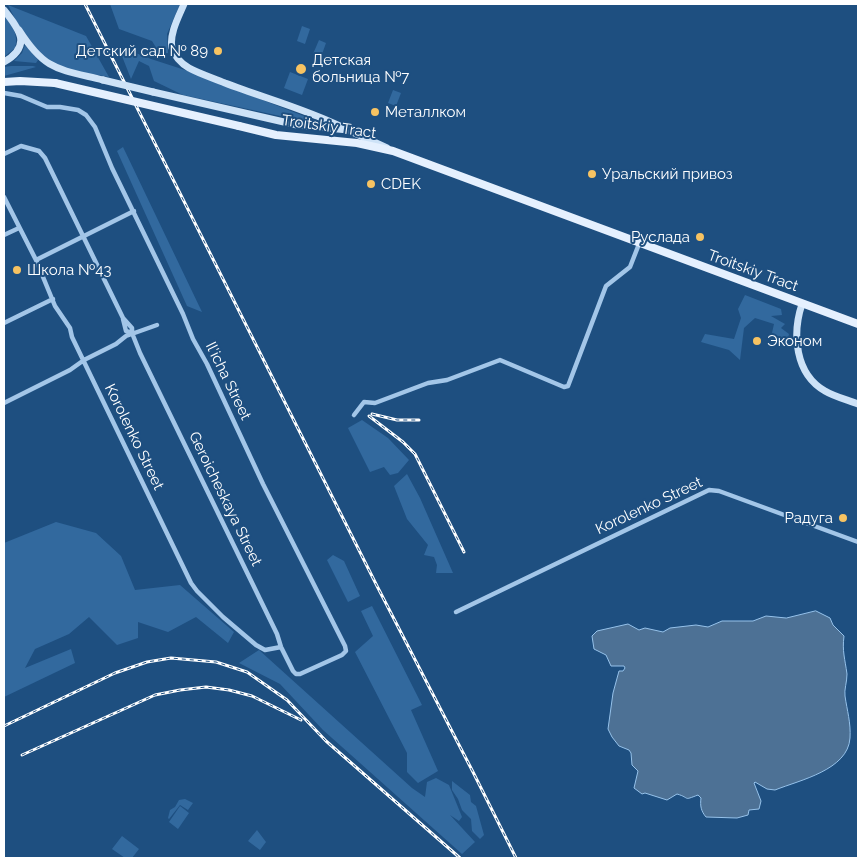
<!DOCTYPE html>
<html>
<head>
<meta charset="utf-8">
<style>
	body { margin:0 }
	#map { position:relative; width:862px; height:862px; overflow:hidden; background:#1e4f80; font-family:Raleway,sans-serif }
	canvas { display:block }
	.frame { position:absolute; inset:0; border:5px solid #fff; pointer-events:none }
</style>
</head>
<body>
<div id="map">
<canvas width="862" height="862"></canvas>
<div class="frame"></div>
</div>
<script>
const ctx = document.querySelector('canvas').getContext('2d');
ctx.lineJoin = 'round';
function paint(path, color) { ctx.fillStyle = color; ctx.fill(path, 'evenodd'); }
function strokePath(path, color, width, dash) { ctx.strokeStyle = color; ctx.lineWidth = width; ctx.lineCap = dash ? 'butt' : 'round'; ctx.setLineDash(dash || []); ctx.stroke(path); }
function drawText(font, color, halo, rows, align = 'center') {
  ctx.font = font + ' Raleway,sans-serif'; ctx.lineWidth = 4; ctx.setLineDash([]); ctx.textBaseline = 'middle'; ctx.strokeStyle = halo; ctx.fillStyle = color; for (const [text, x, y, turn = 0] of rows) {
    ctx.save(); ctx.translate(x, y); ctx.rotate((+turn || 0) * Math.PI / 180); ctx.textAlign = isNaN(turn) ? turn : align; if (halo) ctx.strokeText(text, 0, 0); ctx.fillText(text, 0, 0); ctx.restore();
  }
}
paint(new Path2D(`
	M110,4H180L167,34L168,53L160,54L152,41L119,29Z
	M8,5L86,36L109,77C88,73 59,71 42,56C27,42 17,23 8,5Z
	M4,15C12,25 19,35 15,48L4,57Z
	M302,26L310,29L305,44L297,41Z
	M319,40L326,43L321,57L313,54Z
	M25,45L38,60L36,63L14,61L22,53Z
	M118,46L151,59L185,70L309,118L308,122L183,95L154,81L149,66L139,61L131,79Z
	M11,66H33L36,67L4,76V67Z
	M290,72L308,79L302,95L284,88Z
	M393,90L401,93L396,106L388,103Z
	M123,147L202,312L187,306L117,151Z
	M745,295L781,309L782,315L771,316L785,324L781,328L789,334L787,342L772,333L774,324L755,318L744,328L740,360L729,350L701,342L705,334L734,339L741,318L738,309Z
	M362,420L388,438L409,460L398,473L390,475L384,467L370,472L348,428Z
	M407,474L420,498L453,573H436L437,565L434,557L424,555L428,545L407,519L394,486Z
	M56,522L96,533L121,556L135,590L180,585L234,632L228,643L196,617L168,632L138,622V638L117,645L89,617L69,634L35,649L25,668L71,649L75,663L4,697V543Z
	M333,555L344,561L360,596L348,602L327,560Z
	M372,606L422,705L411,710L438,771L418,783L407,772V753L355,652L373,636L361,611Z
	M259,650L412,788L425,797L427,782L436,778L449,785L462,817L459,821L450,815L475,842L462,854L323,730L280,684L239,663Z
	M452,781L470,795L471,802L476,806L484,835L480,839L472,831L471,819L462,810L458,799L452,790Z
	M185,799L193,803L188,810L180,805L169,819L168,818L170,810L175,807L179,800Z
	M180,806L189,813L178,829L169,822Z
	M257,830L266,842L260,850L248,841Z
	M122,836L139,849L132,858H125L112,849Z`), '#32699e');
const water = new Path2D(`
	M816,611L830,618L833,625L844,636C842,651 845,659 847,674C847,682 844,690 845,696C847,710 851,723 850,738C848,770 800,780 775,790L767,789L755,782L754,783L761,801L759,809L749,810L748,815L737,818L706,817C701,811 700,806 701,798L698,795C682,801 691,798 677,794L667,800L645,793L642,794L634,788L638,771L632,765L631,753L629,750L619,746L612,737L608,729L613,693L619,671H623L625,668L624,666H611L606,655L594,649L592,636L597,631L628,624L639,630L645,628L663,632L670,628L696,625L708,627L722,621H753L766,616L786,618Z`);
paint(water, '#4d7195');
strokePath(water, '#96c2ea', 1);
strokePath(new Path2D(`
	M4,93L21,96L47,107H60L78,110L86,115L95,127L112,168L183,314L193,339L207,364L263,484L345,646L346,651L342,655L300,674H296L293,671L281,647L277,634L140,353L132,333V328L123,318L45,158L39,151L21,146L4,154
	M4,197L36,260L55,306L70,328L72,337L191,583L197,591L223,617L256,645L265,650L281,647
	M4,235L19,228
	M36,260L134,211
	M123,319L126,331L132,333
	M4,323L53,299
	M4,403L70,370L84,360L116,344L126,336L157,325
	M354,415L364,402L375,403L428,383L447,380L500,360L564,387L568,386L606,286L630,267L639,244
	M456,612L709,490L719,491L858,542`), '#a3c6e8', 4.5);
strokePath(new Path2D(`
	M184,4C179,16 169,34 172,48C175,57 182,64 189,68C200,74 213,78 225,83C264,98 306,109 344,128
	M4,10C20,30 32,46 4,62
	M19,30C45,71 58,69 103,80
	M153,92L297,125L348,130L387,148
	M802,304C792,334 795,374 825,391C835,397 848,400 858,404`), '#cde2f7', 7);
strokePath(new Path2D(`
	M4,82L20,81L55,83
	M239,126L276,135L357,143L393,151L858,324`), '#e5f0fe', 8);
const rail = new Path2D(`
	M85,4L377,586L473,772L516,858
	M372,414L397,420H419
	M369,416L403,442L415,454L464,552
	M4,726L115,673L147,662L171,658L216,662L247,672L287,700L326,741L460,858
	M22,755L155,695L180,690L206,687L229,690L252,696L301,720`);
strokePath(rail, '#fff', 3);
strokePath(rail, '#1e4f80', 1, [4]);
strokePath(new Path2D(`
	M103,80L153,92`), '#cde2f7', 7);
strokePath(new Path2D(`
	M55,83L239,126`), '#e5f0fe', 8);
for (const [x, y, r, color] of [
	[218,51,5,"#f7c362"],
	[301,69,6,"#f7c362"],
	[375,112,5,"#f7c362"],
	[592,174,5,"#f7c362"],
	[371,184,5,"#f7c362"],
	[700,237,5,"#f7c362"],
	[17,270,5,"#f7c362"],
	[757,341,5,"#f7c362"],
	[843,518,5,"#f7c362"]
]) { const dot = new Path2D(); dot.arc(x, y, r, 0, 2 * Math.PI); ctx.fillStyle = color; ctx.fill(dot); strokePath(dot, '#1e4f80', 2); }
drawText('15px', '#fff', '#1e4f80', [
	["Детский сад № 89",208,51,"right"],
	["Детская",312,60],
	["больница №7",312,77],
	["Металлком",385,112],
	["Уральский привоз",602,174],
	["CDEK",381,184],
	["Руслада",690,237,"right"],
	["Школа №43",27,270],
	["Эконом",767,341],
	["Радуга",833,518,"right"]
], 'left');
drawText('15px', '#fff', '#1e4f80', [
	["Troitskiy Tract",329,127,8],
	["Troitskiy Tract",753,271,20],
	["Il'icha Street",228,381,64],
	["Korolenko Street",134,437,64],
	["Geroicheskaya Street",225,499,64],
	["Korolenko Street",649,506,-25]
]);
</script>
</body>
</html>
